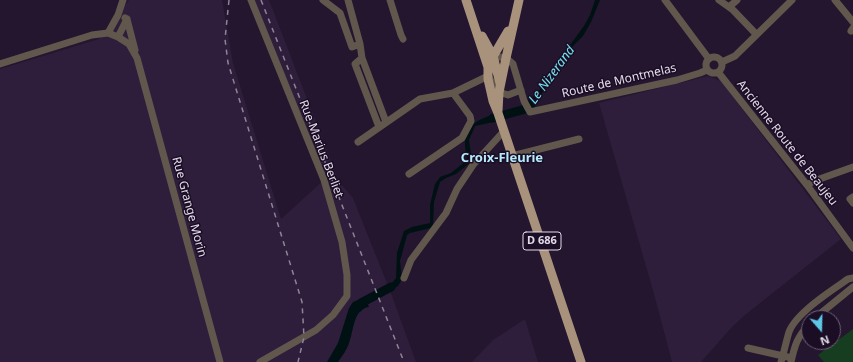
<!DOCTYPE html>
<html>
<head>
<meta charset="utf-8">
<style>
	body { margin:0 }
	#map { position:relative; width:853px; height:362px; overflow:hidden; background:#23162e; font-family:"Noto Sans",sans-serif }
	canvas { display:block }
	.north { position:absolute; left:801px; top:310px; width:40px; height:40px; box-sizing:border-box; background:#1a0d24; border:1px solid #6a5f73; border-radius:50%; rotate:160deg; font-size:11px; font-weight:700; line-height:16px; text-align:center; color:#e2daea }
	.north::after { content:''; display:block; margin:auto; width:14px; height:18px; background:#5dc7e8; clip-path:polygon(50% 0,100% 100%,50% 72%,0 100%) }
</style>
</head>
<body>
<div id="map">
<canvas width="853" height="362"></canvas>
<div class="north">N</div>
</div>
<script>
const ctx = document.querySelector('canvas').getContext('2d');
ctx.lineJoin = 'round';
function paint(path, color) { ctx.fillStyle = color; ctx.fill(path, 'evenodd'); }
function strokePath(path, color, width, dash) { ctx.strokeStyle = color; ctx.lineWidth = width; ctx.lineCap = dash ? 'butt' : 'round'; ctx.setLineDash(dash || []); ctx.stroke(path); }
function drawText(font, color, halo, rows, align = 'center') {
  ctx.font = font + ' "Noto Sans",sans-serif'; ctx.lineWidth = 3; ctx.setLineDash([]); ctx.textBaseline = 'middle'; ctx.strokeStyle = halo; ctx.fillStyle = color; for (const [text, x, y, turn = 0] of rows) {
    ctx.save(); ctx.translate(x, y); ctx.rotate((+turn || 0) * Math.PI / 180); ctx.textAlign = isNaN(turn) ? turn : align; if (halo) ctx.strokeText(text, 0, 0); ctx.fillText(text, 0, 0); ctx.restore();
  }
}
paint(new Path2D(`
	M129,0H222L233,63L281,219L325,179L253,0H269L339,182L353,198L392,296L416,362H0V69L99,39Z
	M708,76L721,81L841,239L745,315L732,327L701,362H672L654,294L599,103Z
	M525,319L538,362H472L493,340Z`), '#2e1e3b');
paint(new Path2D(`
	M853,329V362H824L818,355Z`), '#173d21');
paint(new Path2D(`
	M595,0H600L591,22L583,36L571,48L547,83V85L535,105L531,107L530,103H531L562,56L584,26L590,15Z
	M495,114L498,121L475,126L469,140L472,161L456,174L446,178L440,182L434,202L433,225L431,228L410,233L407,235L400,261L402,279L398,286L381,295L380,292L393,282L396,278L397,253L404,231L412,227L430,223V205L435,184L440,177L451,173L466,161C468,156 465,151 465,145C464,125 479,119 495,114Z
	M368,296L367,302L369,307C353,309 354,331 349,343C347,350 342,356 338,362H327L338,343L349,308L353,302Z`), '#001113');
strokePath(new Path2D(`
	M493,118L529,108L533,101
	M358,308L361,303L391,287`), '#001113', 9);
strokePath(new Path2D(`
	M251,0L324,180L342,242L347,275V296L333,315L316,330L260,362
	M323,0L340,13L352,47L360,44
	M348,0L360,44L362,58
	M390,0L401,35L403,39
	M665,0L709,59
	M719,0L733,10L756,34
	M835,0L853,22
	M729,7L737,0
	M127,19L135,50
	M851,31L853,28
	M108,33L118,15L123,0
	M118,37L127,19L125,18
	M493,56L506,58L513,64L524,101L530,112L677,80L700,73L707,70
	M706 65a8 8 0 1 1 16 0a8 8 0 1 1-16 0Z
	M722,62L735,56L792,0
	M0,64L92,35L108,33L118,37L129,44L137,58L220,362
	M718,72L807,185L853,248
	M379,127L355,64L362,58L386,122
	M358,142L420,99L453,93
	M512,156L579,139
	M409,174L462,138L471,121L470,116L453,93L488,76L499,92L508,95L521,90
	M807,185L814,181L853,167
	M853,197L850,199L853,203
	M404,278L411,260L446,213L457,189L473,165L504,131
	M815,318L853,287
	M748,348L792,358
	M781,362C784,352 786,342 789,332C796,313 832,290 848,279L853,278
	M791,362C795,344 797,338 809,324`), '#62574d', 7);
strokePath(new Path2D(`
	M466,0L488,67V79L493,101L498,113L581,362
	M482,36L493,56L500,83
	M491,60L508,31
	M498,111L499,92L506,58L519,0`), '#a8927c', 9);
strokePath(new Path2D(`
	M229,0L225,39L228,63L302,302L304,337L298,362
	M261,0L404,362`), '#8e8497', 1.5, [5, 5]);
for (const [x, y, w] of [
	[542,241,38]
]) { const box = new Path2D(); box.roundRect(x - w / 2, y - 9, w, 18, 3); ctx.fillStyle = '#1a0d24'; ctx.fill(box); strokePath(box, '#e2daea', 1); }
drawText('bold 11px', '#e2daea', null, [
	["D 686",542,241]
]);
drawText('12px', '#e2daea', '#1a0d24', [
	["Route de Montmelas",619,81,-13],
	["Ancienne Route de Beaujeu",787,143,52],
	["Rue Marius Berliet",321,149,69],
	["Rue Grange Morin",189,207,75]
]);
drawText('italic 13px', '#72e1ee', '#1a0d24', [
	["Le Nizerand",552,75,-54]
]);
drawText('bold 13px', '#b6ebfe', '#1a0d24', [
	["Croix-Fleurie",502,158]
]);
</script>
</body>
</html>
